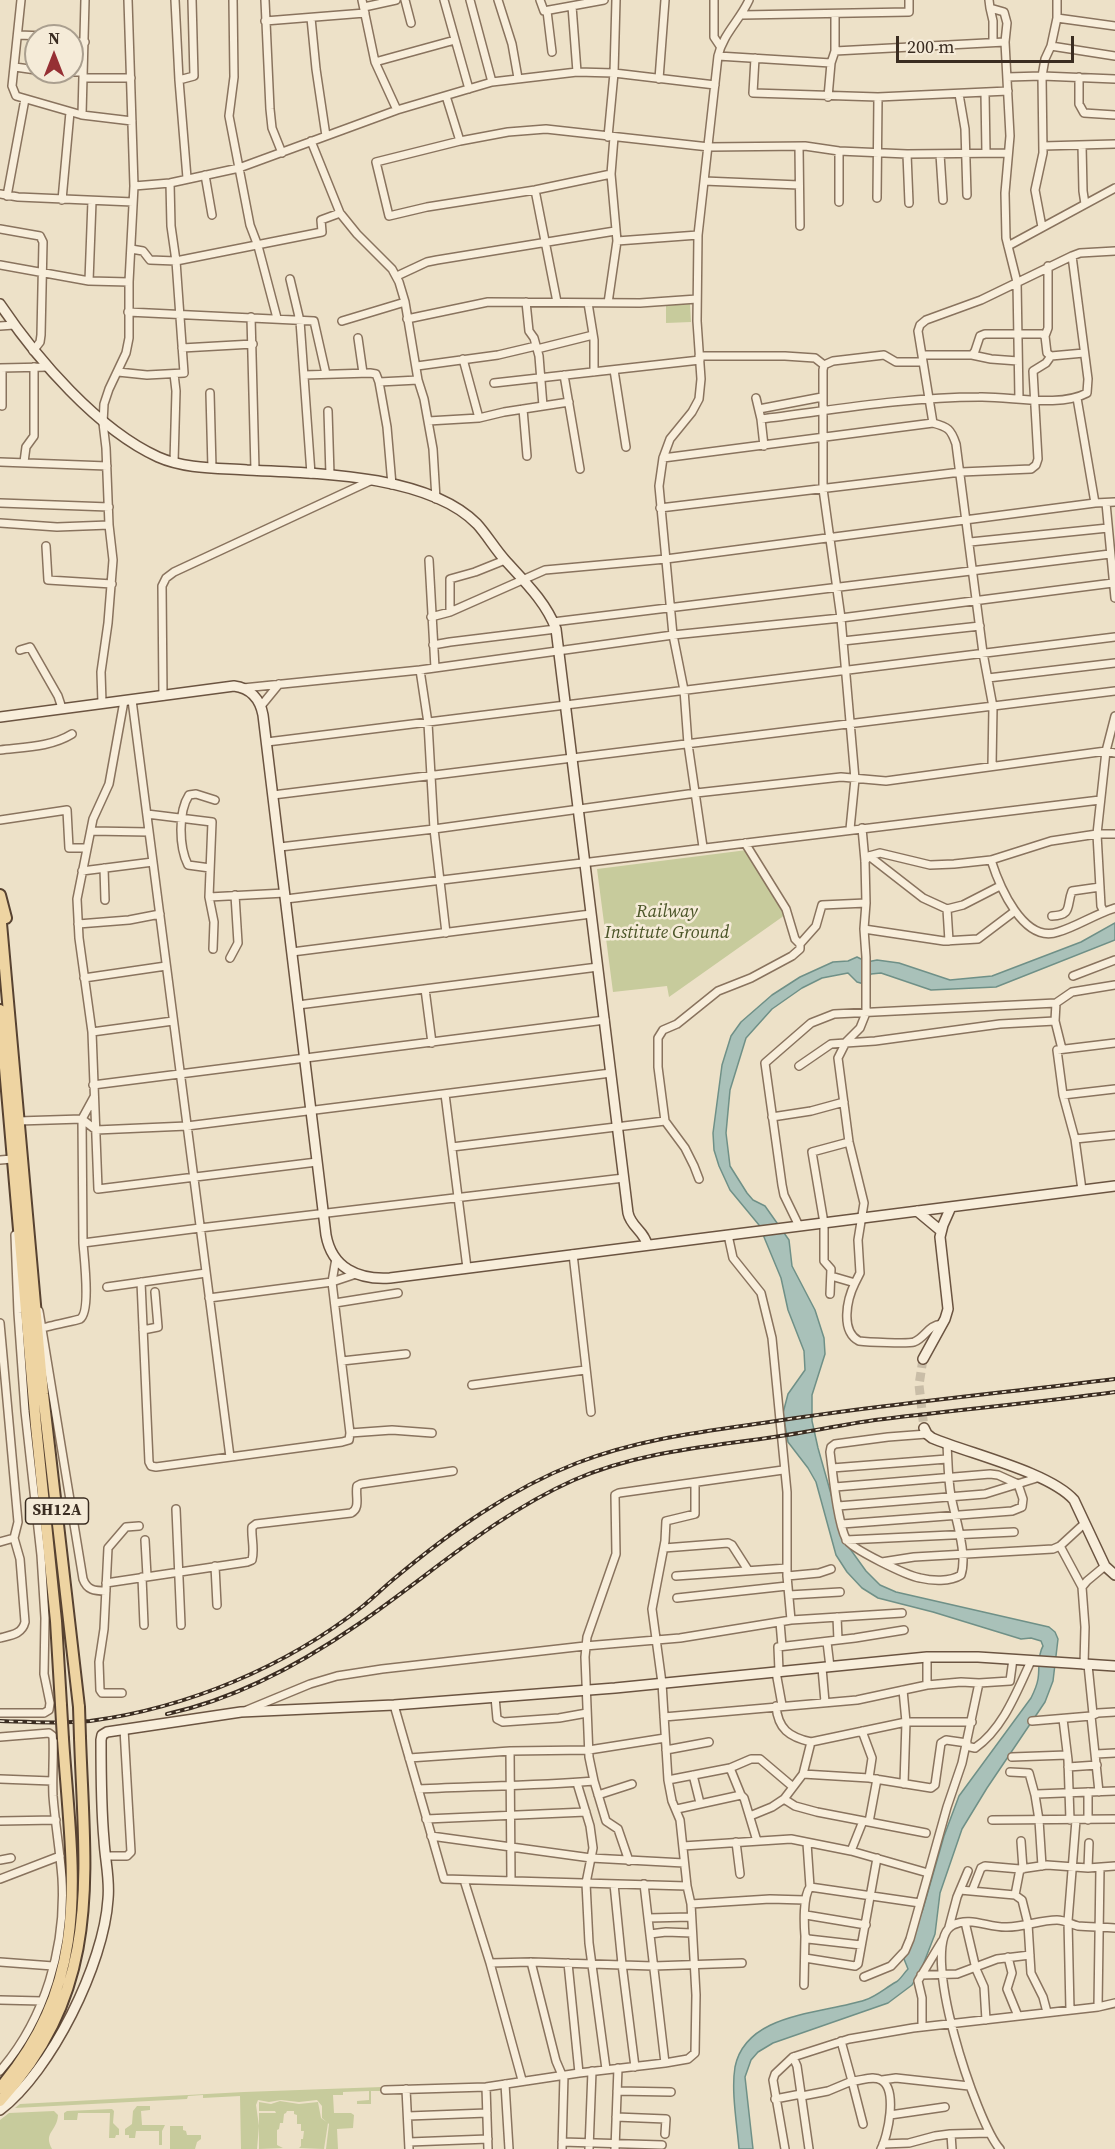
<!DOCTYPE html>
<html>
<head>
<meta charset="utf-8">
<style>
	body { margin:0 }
	#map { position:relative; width:1115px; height:2149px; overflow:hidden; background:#ede1c8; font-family:"Source Serif 4",serif }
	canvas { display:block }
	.north { position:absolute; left:24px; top:24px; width:60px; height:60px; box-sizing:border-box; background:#f5ebd8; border:2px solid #aa9f8f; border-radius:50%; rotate:0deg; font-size:16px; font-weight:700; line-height:24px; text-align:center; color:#3a2c21 }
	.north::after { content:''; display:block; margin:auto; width:21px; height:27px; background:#963034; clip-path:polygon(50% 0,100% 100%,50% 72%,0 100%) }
	.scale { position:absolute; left:896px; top:36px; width:178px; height:27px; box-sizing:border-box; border:3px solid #3a2c21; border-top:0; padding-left:8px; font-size:18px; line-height:21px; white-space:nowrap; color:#3a2c21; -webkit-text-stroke:4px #f5ebd8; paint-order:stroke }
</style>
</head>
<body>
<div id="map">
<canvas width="1115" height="2149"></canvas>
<div class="north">N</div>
<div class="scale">200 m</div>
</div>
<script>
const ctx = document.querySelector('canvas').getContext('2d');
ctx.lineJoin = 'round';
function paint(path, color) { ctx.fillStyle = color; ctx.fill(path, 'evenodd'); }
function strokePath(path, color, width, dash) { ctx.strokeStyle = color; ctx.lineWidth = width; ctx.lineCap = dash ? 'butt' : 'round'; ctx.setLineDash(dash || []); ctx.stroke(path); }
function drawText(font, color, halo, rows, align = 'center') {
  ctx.font = font + ' "Source Serif 4",serif'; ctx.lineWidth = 5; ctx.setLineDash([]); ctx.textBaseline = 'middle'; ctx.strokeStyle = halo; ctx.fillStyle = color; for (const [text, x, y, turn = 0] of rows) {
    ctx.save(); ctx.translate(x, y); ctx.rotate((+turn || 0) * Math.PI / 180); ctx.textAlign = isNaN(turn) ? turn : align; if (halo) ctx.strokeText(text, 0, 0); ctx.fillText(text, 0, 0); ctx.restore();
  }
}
paint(new Path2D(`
	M690,304L691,322L666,323V305Z
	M747,850L785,915L669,997L667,986L613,992L597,869Z
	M382,2087L383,2091H371V2104H357V2101L369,2100V2091L343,2092V2095H333L334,2113H351L354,2115L353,2128L337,2129L338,2149H326L329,2124L322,2118V2106L317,2100L299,2102L281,2100L269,2102L258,2100L256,2105L259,2126L257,2149H241L240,2096L203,2098V2095L188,2096L187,2099L15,2108L20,2104L244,2092Z
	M259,2102L271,2104L280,2101L299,2104L318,2102L321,2118L328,2123L324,2149L299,2148L301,2146V2139H303L304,2131H301V2124H297V2115L294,2114V2111H287L286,2113L284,2114L283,2123H280L279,2129L277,2130V2145L283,2148L259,2149V2113H276L275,2111H259Z
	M137,2106H150V2110L141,2111L142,2125H165L162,2131V2145H159V2131H136L135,2138H129V2135H125V2129L132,2124L133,2111Z
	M112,2109L114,2111L113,2123L119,2129V2135H116L115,2138H109L110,2113H78L77,2120H64V2113L67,2111Z
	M54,2111L58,2115C57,2132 43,2132 52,2149H0V2120L9,2113Z
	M170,2126H183V2130L186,2131L187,2135H201V2139L197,2142L195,2149H170Z`), '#c7cb9c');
const water = new Path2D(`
	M1115,923V940L996,987L931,990L881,973L871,974L864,984L857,982L848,973L822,978L802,988L772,1009L746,1038L730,1090L726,1133L730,1166L747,1193L753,1200L765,1206L789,1240L792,1266L815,1310L824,1338L825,1354L812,1395V1421L818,1448L840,1526L848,1546L866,1571L880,1585L896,1592L1049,1627L1055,1632L1058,1639L1053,1681L1045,1702L987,1788L962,1829L940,1893L935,1934L923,1965L912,1985L888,2003L773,2043L758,2052L751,2060L745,2077L753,2149H739C737,2124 731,2091 735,2067C746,2012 823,2014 865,2000C877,1996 885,1988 896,1982C900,1980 904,1973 908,1969L904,1959L923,1909L944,1836L959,1796L1031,1698C1034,1692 1037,1685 1038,1679C1040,1667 1037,1656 1043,1646L1041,1641L1031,1638L1021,1639L933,1612L878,1598L862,1588L847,1572L836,1555L816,1482L808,1468L788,1442L783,1413L788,1394L805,1370L804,1351L788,1310L781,1278L759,1225L730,1190L719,1166L714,1150L713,1133L722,1065L731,1036L741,1022L772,995L800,977L833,962L848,961L857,957L867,962L877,960L899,963L950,980L992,976L1081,942Z`);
paint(water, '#a9c1b9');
strokePath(water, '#6f9087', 1.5);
strokePath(new Path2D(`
	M923,1359L919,1385L924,1428`), '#c9bda7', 9, [9, 4.5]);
const street = new Path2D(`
	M21,0L12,86L16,96L82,115L132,121
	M175,0L179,80L187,178
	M233,0L234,77L229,116L250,225L258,246L277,318
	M265,0L270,109L272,128L282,153
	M362,0L375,62L397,110
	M405,0L411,23
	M444,0L469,89
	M470,0L492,82
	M498,0L512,44L518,78
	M540,0L544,11L604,0
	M714,0V37L720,46
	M989,0L990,8L1004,12L1007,23L1005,42L1010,136L1005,193L1006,238L1017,282L1019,399
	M1057,0V18L1115,26
	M572,6L577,72
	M364,7L396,0
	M990,8L993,21V42
	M547,11L552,52
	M742,15L909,12V0
	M311,18L316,69L326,136
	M265,21L365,13
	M18,35L46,36
	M72,42H85
	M1051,46L1115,56
	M835,51L1005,42
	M718,56L831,63
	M755,58L753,93L878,97L1008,91
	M375,62L455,40
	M15,67L36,70
	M64,72H83
	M1007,77L1042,76L1115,79
	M1079,77V104L1084,113L1115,115
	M83,78H131
	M659,79L665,0
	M179,80L194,76L192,0
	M985,93L986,153
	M959,94L965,129L967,195
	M446,96L460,141
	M828,97L831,63L835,51V14
	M82,115L85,0
	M608,137L614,73L616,0
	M311,141L340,213L357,234L392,269L399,282L405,302L418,380L424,399L433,449L436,499
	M1082,145L1083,191L1085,204
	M1043,146L1115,144
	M799,147L800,226
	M839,151V202
	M907,154L909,203
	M940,154L943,200
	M611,174L535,190L427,207L389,216L376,162L460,141L508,132L546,129L709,147L805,146L839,151L907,154L1008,153
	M205,175L212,215
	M704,181L799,185
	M134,186L170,183L239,168L397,110L492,82L577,72L614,73L715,85
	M535,190L557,302
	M0,194L18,197L133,202
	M7,196L25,99
	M877,198L878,97
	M62,200L70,112
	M1042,227L1035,190L1043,153L1042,76L1045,59L1051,46L1057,18
	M0,229L40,236L43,242L41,335L40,342L33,351
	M617,241L698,235
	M1008,246L1115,188
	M131,249L143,251L150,260L176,261L322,232L321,220L340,213
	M0,265L89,281L129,282
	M397,276L427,262L437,260L615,231
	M290,279L300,321L311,474
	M89,281L92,201
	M526,302L529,331L534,338L539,356L543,406
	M588,303L594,340V372
	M608,303L617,241L611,174L614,137
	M128,312L314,321L326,374
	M251,317L255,470
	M407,319L488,302L640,303L697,299
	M342,321L405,302
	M0,326L14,325
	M1045,336L1048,328V266
	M358,338L363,373
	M182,348L253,344
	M537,349L593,335
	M922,355H972L975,351L980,336L985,334H1042L1045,336L1047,353L1051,356L1084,353
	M972,355L991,359L1018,361
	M699,356H785L815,358L824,365
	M463,359L479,418
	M417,366L498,355L536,346
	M0,368L49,367
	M614,370L626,447
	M118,372L147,375L184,373L176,261L171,226L170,183
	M304,375L370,373L376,374L379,382L418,380
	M564,375L580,469
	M379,382L387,427L392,485
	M494,383L700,360
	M210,393L212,468
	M756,398L761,419L764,446
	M1077,398L1095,503
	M2,406V368
	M523,409L527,456
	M759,409L822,397
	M328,411L330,475
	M761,419C833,410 907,397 979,397C1011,396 1059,408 1087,393L1088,379L1072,256
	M428,421L479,418L504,412L569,402
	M933,423L918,331L920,325L926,320L981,300L1072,256L1080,253L1115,251
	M663,458L933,423C948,427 951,429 956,444L983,653L993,707L992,766
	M0,462L107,466
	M24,462L26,447L34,436V367
	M174,462L176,391L174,374
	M0,503L109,507
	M1106,503L1115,598
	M660,508L961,472L1031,469L1036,465L1038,459L1033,371L1046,363L1051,356
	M0,523L57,527L109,525
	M970,542L1108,528
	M46,546L48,580L112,584
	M429,560L435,668
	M450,612V579L475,572L505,560
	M431,617L450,612L545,570L666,559L1095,503L1115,502
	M553,622L1110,554
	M843,641L980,626
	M433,645L450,642L556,629
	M20,650L30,647L58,696L62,708
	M420,670L428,723L434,829L446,933
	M988,678L1115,663
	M243,688L420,670L673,635L841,618L1113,583
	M163,696L162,586L166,578L174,572L370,481
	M132,700L230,1457
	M124,701L109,784L93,819L77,899L79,938L92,1032L98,1189L317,1162
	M102,703L101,672L108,623L113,560L109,525L106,448L103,423L104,404L109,389L126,353L129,338V282L134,186L128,0
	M261,706L279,684
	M267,742L1115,637
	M0,750C25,747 51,747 72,734
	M273,795L1115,691
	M147,814L212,822L209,897L214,922L213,949
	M0,820L67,810L69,848H87
	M850,829L855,779L841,618L823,489V370L824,365L833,361L884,355L896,362H923
	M91,831L149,832
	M745,843L786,909L795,939L800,944
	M280,847L434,829L696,793L841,777L886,781L1106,751L1115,753
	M703,847L688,744L684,690L673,635L659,486L663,458L670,439L692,412L699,399L701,379L697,321L698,235L718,56C723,34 740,20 749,0
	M869,856L923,898L947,909L963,905L1000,886
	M991,860C999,885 1023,944 1058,932C1078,926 1095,914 1115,908
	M865,861L869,856L880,853L930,865L954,864L991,860L1051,841L1097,834H1115
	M104,868L105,900
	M210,868L188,865C179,847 178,812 189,795L196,794L215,800
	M82,871L153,862
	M209,897L285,893
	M286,899L1100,800
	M947,909L949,941
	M1104,912L1101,906L1097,834L1106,751L1115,716
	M1052,916C1073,915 1066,906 1072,891L1100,887
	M78,924L129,920L160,914
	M864,929L944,941L978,939L1015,911
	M292,952L591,914
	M230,958L238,943L235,895
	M1073,976L1115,960
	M84,978L166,966
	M425,989L432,1043
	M1056,1003L1055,1021L1062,1049
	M298,1005L598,967
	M92,1032L173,1021
	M799,1066L831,1044L875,1041L1000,1024L1055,1021
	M93,1085L605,1020
	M445,1094L467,1268
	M1063,1095L1115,1089
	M94,1097L82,1119L83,1243L200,1228L624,1178
	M772,1117L811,1111L844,1102
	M18,1121L82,1119L96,1130L187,1126L611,1073
	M1075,1139L1115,1135
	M452,1147L665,1121
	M0,1160L12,1159
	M699,1179L694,1166L685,1148L665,1121L658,1067V1038L663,1030L677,1024L718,991L751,978L792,956L800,949V944L816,926L822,905L866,903
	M1082,1190L1075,1139L1063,1095L1057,1050L1115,1043
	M799,1226L784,1195L782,1185L765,1063L811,1023L834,1014L1056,1003L1072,992L1115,985
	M728,1235L733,1258L761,1293L772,1338L787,1492V1576L791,1620
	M573,1254L591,1412
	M831,1276L855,1283L860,1273L858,1240L864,1203L849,1142L838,1058L846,1042L860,1028L866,1013V957L864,929L866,903L865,861L862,828
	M141,1282L149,1462L151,1466L156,1467L342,1442L349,1440L350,1433L332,1282L336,1258
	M855,1283C847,1299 840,1331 859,1341C867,1342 908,1344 914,1342C926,1337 928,1325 942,1324
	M107,1287L206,1273
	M830,1294L831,1269L824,1261V1223L812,1152L849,1142
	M209,1298L332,1282L356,1274
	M335,1303L398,1293
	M39,1311L83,1579C87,1590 94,1591 106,1591
	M0,1323L18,1522L14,1538L0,1542
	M43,1328C49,1326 78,1320 80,1319C91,1312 84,1257 83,1243
	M143,1330L158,1327L155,1292
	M342,1361L406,1354
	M472,1385L585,1370
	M350,1433L392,1430L432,1433
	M927,1434L888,1437L835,1444L831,1447L830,1452C833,1474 837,1521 846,1539C851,1549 908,1576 920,1578C932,1581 950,1582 961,1575C968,1554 955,1518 951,1496C948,1479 948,1461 947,1444
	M832,1468L947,1459
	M835,1487L990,1474L998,1475L1018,1484L1023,1499L1022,1507L1012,1511L842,1524
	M838,1506L985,1494L1040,1477
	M176,1509L181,1625
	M145,1540L147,1576
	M846,1540L1014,1532
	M1060,1546L1082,1587
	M664,1548L728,1543L732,1545L748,1570
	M882,1562L914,1557L1053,1549L1060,1546L1085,1523
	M215,1566L217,1605
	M676,1576L787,1568
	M787,1576L819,1573L831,1569
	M142,1577L144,1625
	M106,1583L247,1562L252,1560C255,1549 251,1537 252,1527L256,1524L351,1513C361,1508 355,1496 357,1486L361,1484L453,1471
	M789,1595L840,1592
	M677,1598L787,1586
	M837,1617L838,1640
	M780,1622L782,1646
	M0,1638C12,1635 22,1634 25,1622L20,1559L14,1538
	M827,1642L830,1667
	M1084,1665L1085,1627L1082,1587L1087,1581L1105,1566
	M1088,1665L1093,1714
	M822,1668L825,1702
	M779,1671L778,1647L855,1638L904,1630
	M776,1672L782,1705
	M927,1685V1657
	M903,1690L906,1722L904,1784
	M122,1693H102L100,1690L99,1662L104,1629L108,1548L126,1527L139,1526
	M495,1697L497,1719L503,1722L559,1718L587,1713
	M394,1705L444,1879L687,1886
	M776,1706C778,1729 789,1737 811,1742L906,1722H972
	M247,1710L310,1684L337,1676L382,1669L585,1646L680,1638L791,1620L902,1613
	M0,1713H44L49,1710L50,1703L44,1674L45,1618L41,1555L25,1411L18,1313L15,1235
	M664,1717L857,1700L927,1685L961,1682L979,1683
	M1063,1719L1068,1760L1070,1820
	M1032,1721L1091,1716
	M862,1731L872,1758L869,1778
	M0,1737L49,1733L53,1736C54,1756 52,1776 53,1796C55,1823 60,1851 62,1878C66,1947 45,2019 0,2071
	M966,1746L975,1748C1003,1729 1017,1691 1031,1661
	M666,1750L709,1742
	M510,1751L511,1880
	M1096,1754L1115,1753
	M1012,1757L1067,1755
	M409,1758L510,1751L589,1750L665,1738
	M1068,1767L1097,1765
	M730,1768L741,1795
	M1010,1772L1029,1773L1035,1795
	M803,1774L869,1778L931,1788L935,1785L941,1743L946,1740L967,1743
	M693,1775L700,1803
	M0,1779L52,1781
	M668,1780L730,1768L751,1759H760L793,1787
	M577,1783L590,1826L593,1848L586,1883L589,1943L606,2069
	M418,1789C477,1786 535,1786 594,1781
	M1099,1792L1091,1716L1098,1713L1115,1712
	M598,1795L632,1784
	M784,1799L795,1806L817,1812L926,1833
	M677,1809L741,1795L744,1798L757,1841
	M750,1816L772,1807L784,1799L803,1774L811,1742
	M426,1819L586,1812
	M992,1820L1115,1819
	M1088,1820V1792
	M0,1821L56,1820
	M869,1822L877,1779
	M431,1836L591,1858L684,1863
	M1021,1841L1023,1869
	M736,1842L740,1874
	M807,1843L810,1887C803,1896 804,1924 805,1936L808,1939L861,1945
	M683,1846L791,1839L851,1851L928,1873
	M851,1851L863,1821
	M105,1856H127L131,1852L124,1729
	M0,1860L11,1858
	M629,1861L618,1829L606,1821L594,1781L589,1757L585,1657L587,1637L616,1554L615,1495L619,1493L783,1470
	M1042,1866L1039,1820L1035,1795L1037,1794L1115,1791
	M1088,1868L1089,1843
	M0,1879L60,1856
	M464,1880L490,1963L522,2080
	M614,1884L622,1964L635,2067
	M644,1884L665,2063
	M810,1887L920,1903
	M960,1890L1015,1895L1022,1900L1028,1924L1031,1973L1043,1997L1047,2012
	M972,1891L981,1868L985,1866L1020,1869L1047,1865L1088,1868L1115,1866
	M1015,1895L1020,1869
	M691,1904L770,1899L805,1900
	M806,1915L866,1925
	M648,1918L691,1917
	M965,1922L976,1969L984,1987L986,2020
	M949,1927L957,1897L968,1871
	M650,1934L666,1932L692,1933
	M1008,1957L1012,1973L1007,1989L1018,2016
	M805,1958L855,1966L858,1964L877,1858
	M0,1962L53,1966
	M531,1962L556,2061L562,2075
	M490,1963L531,1962L653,1966L742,1963
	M568,1963L579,2073
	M921,1975L957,1974L997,1959L1030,1955
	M864,1977L891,1966L905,1951L910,1939L947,1807L962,1763L979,1683L1010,1681L1013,1659
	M804,1985L805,1936
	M0,2000L42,2001
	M1098,2007L1100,1868
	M1070,2010L1068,1921L1076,1820
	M922,2027V1998L918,1981L942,1941
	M841,2041L852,2081C861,2081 873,2075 881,2080C898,2089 888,2136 881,2149
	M793,2057L797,2066L809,2149
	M882,2080L896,2078L969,2086
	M505,2084L509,2149
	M486,2087L488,2149
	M406,2089L409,2149
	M385,2090L486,2087L579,2073L665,2063L688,2059L695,2053L696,1995L691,1904L687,1886L680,1820L672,1801L668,1780L662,1683L652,1609L665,1541L666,1521L695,1514V1483
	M617,2091L671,2092
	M802,2096L828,2091L852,2081L863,2124
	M775,2099L801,2094
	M890,2115L945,2107
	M408,2116L487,2113
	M616,2117L666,2119L665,2134
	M951,2134L952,2149
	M409,2142L488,2139
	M562,2142L662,2145
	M883,2144L909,2143L935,2136L950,2134L989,2133
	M562,2149L564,2075
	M589,2149L592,2071
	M615,2149L618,2068
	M785,2149L773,2080L775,2074L793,2057L849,2039L913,2028L1098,2007L1115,2003
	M1000,2149C977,2124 916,1943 953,1925C970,1916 989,1928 1007,1927C1024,1927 1040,1920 1057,1920C1065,1920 1070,1924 1078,1926C1090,1927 1103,1927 1115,1928`);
const secondary = new Path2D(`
	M0,304C37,359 97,429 158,457C185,469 218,468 247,470C313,473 428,474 477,524C487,535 495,549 505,560C524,581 546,602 556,629L628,1213C631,1227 645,1232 647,1245
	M0,717L234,686C250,688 260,699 263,715L326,1235C332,1268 358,1280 390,1278L1115,1186
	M917,1211L941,1231
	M923,1359L945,1319L948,1309L940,1237L943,1225L951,1207
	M924,1428L927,1434L932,1438C970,1454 1049,1472 1074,1500L1105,1566L1115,1575
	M0,2110C51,2071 104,1964 108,1899C110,1879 105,1860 104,1840C101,1807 101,1773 101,1740L102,1735L107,1732L241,1712L394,1705L615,1688L927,1657H978L1115,1666`);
const primary = new Path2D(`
	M0,895L6,918
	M0,912L43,1394L79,1707
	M0,1010L36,1426L56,1621L61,1705
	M0,2088C94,1977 72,1872 63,1739
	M0,2101C103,1987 85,1879 80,1738`);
strokePath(street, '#89735e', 10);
strokePath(secondary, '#6b5441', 12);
strokePath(primary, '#574231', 14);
strokePath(street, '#f8eedb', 7);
strokePath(secondary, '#f8eedb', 9);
strokePath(primary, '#eed4a2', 10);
const rail = new Path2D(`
	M167,1714C236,1699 299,1665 357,1625C429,1576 493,1516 574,1480C637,1452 706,1447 774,1437C808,1432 841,1425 875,1420C955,1410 1035,1403 1115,1392
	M0,1721C30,1722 60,1724 90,1721C187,1708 286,1667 363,1606C374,1597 384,1587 395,1578C450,1532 510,1489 577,1463C641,1438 708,1431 776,1421C888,1404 1002,1393 1115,1379`);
strokePath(rail, '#3a2c21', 4);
strokePath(rail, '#f5ebd8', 1.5, [4.5]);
const primaryBridge = new Path2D(`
	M61,1705L63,1739
	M79,1707L80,1738`);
strokePath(primaryBridge, '#574231', 14, []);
strokePath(primaryBridge, '#eed4a2', 10);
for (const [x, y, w] of [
	[57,1511,63]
]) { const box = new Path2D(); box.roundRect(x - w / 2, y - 13, w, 26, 4.5); ctx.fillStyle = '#f5ebd8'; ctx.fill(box); strokePath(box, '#3a2c21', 1.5); }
drawText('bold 16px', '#3a2c21', null, [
	["SH12A",57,1511]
]);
drawText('italic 18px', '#4b5528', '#f5ebd8', [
	["Railway",667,912],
	["Institute Ground",667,933]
]);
</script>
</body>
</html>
